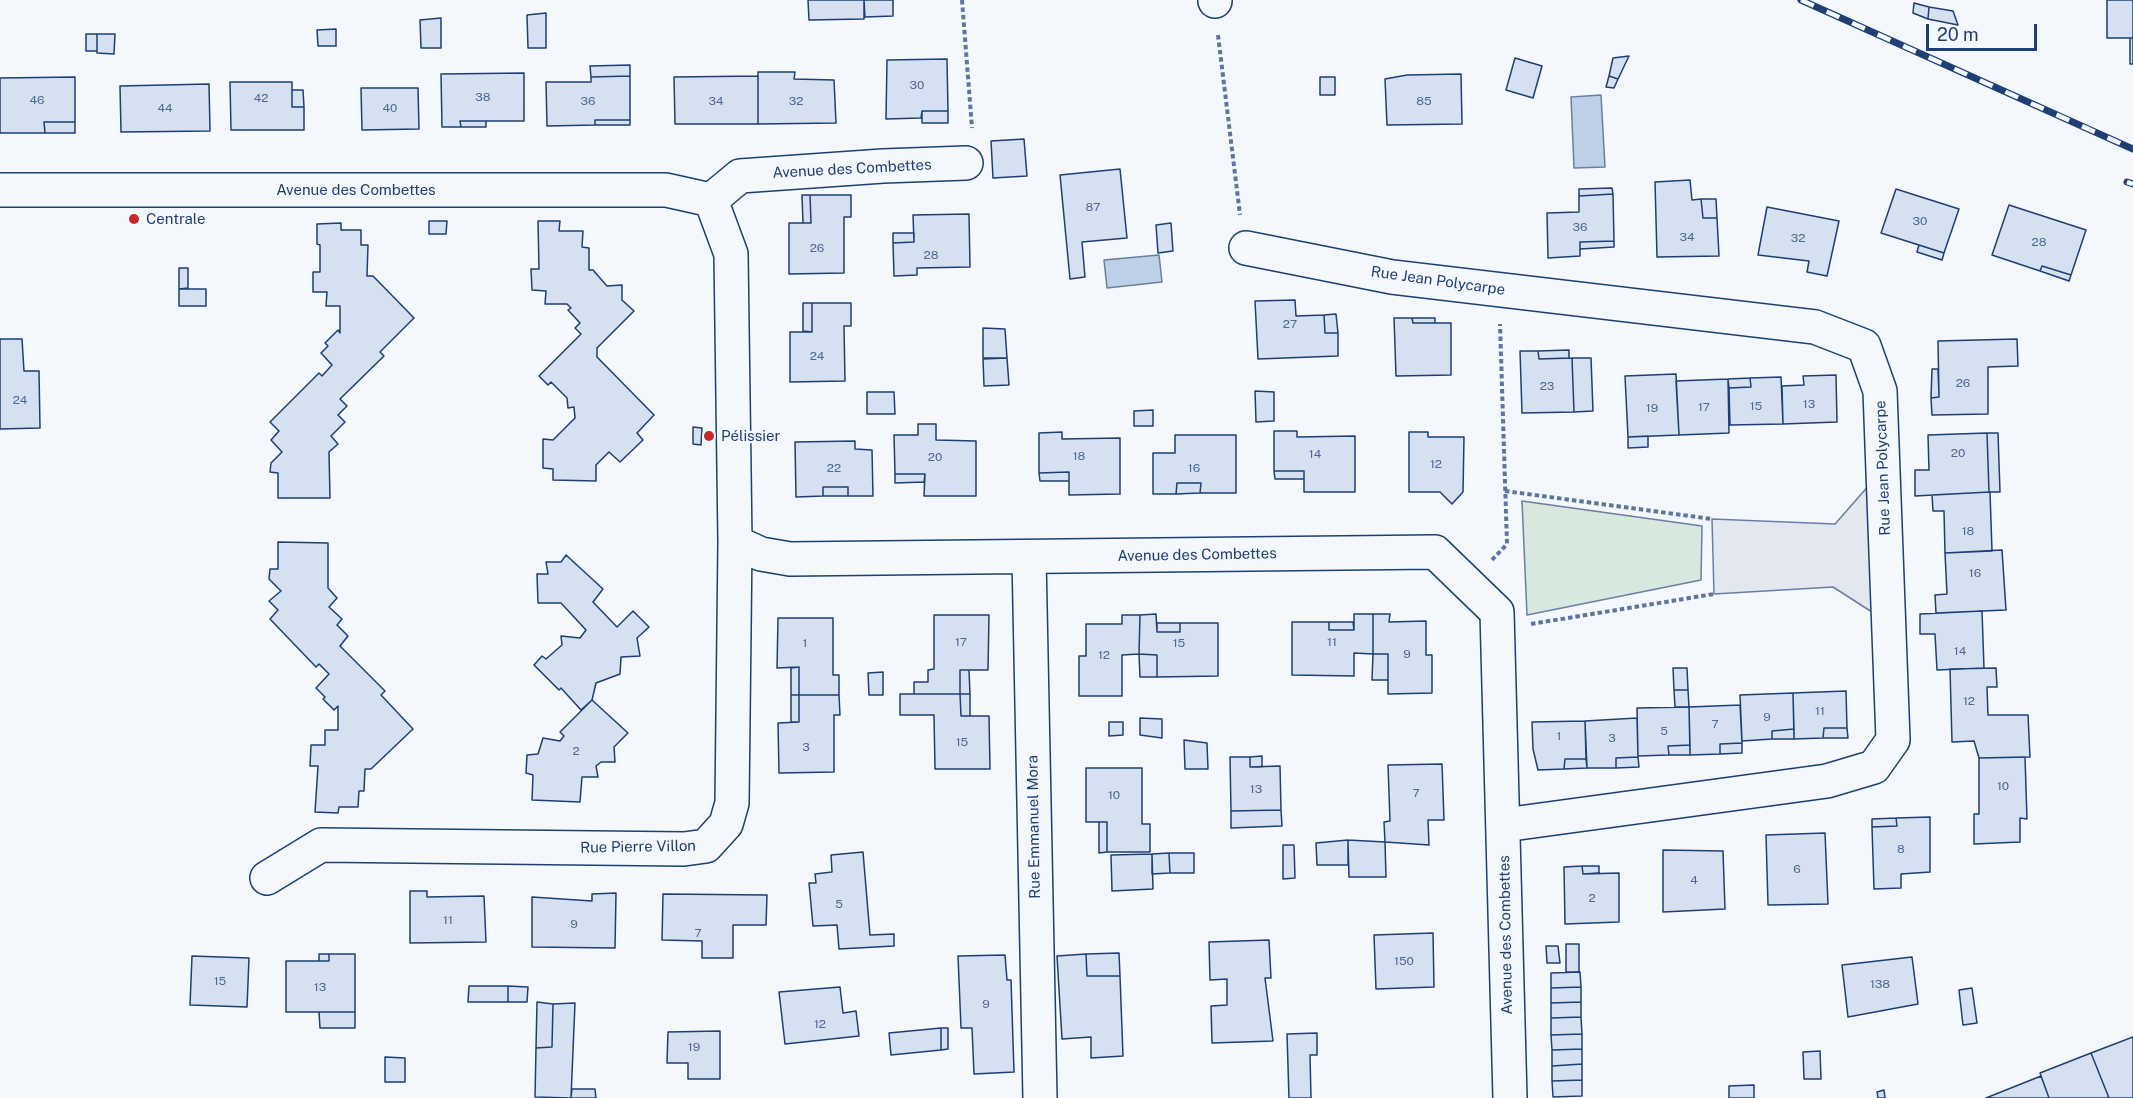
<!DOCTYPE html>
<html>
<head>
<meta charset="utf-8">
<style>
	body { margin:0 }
	#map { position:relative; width:2133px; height:1098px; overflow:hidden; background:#f4f7fb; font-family:"Public Sans",sans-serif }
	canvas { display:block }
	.scale { position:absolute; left:1926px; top:24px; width:111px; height:27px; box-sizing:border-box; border:3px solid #1d3f73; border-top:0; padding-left:8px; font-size:18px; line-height:21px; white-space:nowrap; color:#1d3f73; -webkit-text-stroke:4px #f4f7fb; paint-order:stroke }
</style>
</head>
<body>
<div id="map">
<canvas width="2133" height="1098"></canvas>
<div class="scale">20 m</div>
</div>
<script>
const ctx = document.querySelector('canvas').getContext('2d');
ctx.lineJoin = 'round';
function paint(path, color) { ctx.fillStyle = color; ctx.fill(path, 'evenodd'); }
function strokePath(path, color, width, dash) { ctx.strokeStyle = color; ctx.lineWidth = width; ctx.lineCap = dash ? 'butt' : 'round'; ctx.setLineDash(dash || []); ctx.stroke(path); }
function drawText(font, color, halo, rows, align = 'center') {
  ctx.font = font + ' "Public Sans",sans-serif'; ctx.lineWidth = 4.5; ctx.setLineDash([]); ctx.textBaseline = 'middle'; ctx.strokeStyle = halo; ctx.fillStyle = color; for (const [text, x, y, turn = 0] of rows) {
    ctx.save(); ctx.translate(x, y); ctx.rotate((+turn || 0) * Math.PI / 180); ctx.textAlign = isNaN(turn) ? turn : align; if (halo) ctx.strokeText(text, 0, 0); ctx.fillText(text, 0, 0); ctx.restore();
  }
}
const green = new Path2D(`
	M1522,501L1702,526L1701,580L1527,615Z`);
paint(green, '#d7e8df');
strokePath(green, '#687fa3', 1.5);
const parking = new Path2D(`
	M1871,483L1875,614L1833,587L1714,594L1712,519L1835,524Z`);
paint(parking, '#e3e8f0');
strokePath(parking, '#687fa3', 1.5);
const water = new Path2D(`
	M1601,95L1605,167L1574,168L1571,97Z
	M1159,255L1162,282L1107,288L1104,260Z`);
paint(water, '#bed0e5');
strokePath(water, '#687fa3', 1.5);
const building = new Path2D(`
	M808,0H864V19L809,20Z
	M864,0H893V16L865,17Z
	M2107,0H2133V38H2107Z
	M1914,3L1929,7L1928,19L1913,13Z
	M1929,7L1953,11L1958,25L1928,19Z
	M546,13V48H528L527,15Z
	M441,18V48H421L420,20Z
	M336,29V46H318L317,30Z
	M86,34H97V51H86Z
	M97,34H115L114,54L97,53Z
	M2130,38H2133V64H2130Z
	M1629,56L1618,79L1609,76L1613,58Z
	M1515,58L1542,66L1533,98L1506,90Z
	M947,59L948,111H922L921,118L886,119L887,60Z
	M630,65V76L591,77L590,66Z
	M758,72H795L794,79L834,80L836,123L758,124Z
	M524,73V121H460L461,127H442L441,74Z
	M1461,74L1462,124L1387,125L1385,79L1407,75Z
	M630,76V120H595V125L547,126L546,82H591V77Z
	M758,76V124H675L674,77Z
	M1609,76L1618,79L1614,88L1606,87Z
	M75,77V122H44L45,133H0V78Z
	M1320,77H1335V95H1320Z
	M230,82H292V107H304V130H231Z
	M209,84L210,131L121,132L120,86Z
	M361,88H418L419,129L362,130Z
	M292,90H303L304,107H292Z
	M922,111H948V123H922Z
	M595,120H630V125H595Z
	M460,121H486V127H461Z
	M44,122H75V133H45Z
	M1024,139L1027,176L993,178L991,141Z
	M1120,169L1127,238L1082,242L1085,277L1070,279L1060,175Z
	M1690,180L1692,200L1701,199L1703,218H1717L1719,256L1657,257L1655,182Z
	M1612,188L1613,194L1579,196V189Z
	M1896,189L1959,209L1944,253L1881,233Z
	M1613,194L1614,241L1580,242V256L1548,258L1547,213L1579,212V196Z
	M802,195H810L811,223H803Z
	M810,195H851V217H844V273L789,274V223H811Z
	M1701,199H1716L1717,218H1703Z
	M2009,205L2086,230L2071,275L2042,266L2040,271L1992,255Z
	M1767,207L1839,221L1827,276L1807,272L1809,261L1758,255Z
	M969,214L970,267L917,268V275L894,276L893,243L914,242L913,215Z
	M429,221H447L446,234H429Z
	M538,221H560L559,231H583L582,247L589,248V270H593L607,286L622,285V300L634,311L597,348V357L654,415L637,433L643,440L620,462L609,452L596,465V481L553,480V469L543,468V439L553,440L575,418L574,407L568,408L567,398L551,382L548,385L539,376L581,334L575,328L580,323L568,310L571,308L567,304H545L546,291L532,290L531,269H539Z
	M341,223V230H361V245H368L367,276H373L414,318L380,352L384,356L340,399L347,406L338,415L345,422L331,436L338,444L329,452L330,498H278V473L270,472L271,463L282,452L271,440L279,431L270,422L319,373L322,376L332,365L321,353L328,346L325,343L338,330L340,333V306H326L327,292H313V272H320V245L317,244V224Z
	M1171,223L1173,251L1158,253L1156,225Z
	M893,233H914V242L893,243Z
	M1614,241V247L1580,249V242Z
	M1919,245L1944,253L1942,260L1917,252Z
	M2042,266L2071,275L2069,281L2040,271Z
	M179,268H188V288L179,289Z
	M179,289H206V306H179Z
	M1295,300L1296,316L1324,315L1325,333H1338V356L1258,359L1255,301Z
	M803,303H812V332L803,331Z
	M812,303H851V326H844L845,381L790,382V332H812Z
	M1336,314L1338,333H1325L1324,315Z
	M1394,318H1412L1413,323H1451V375L1396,376Z
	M1412,318H1435V323H1413Z
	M983,328L1005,329L1007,358H983Z
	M0,339H22L24,371H39L40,428L0,429Z
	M2017,339L2018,366L1988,367V414L1932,415L1931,398L1939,397L1938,341Z
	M1569,350V358L1539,359L1538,351Z
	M1520,351H1538L1539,359L1572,358L1574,412L1522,413Z
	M1007,358L1009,385L984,386L983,359Z
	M1572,358H1591L1593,411L1574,412Z
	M1932,369H1938L1939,397L1931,398Z
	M1676,374L1679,435L1628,437L1625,376Z
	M1836,375L1837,422L1783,424L1782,386L1804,385L1803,376Z
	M1781,377L1783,424L1730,425L1729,388L1751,387L1750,378Z
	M1750,378L1751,387L1729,388L1728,379Z
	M1728,379L1729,433L1679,435L1676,381Z
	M1255,391L1274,392V421L1256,422Z
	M867,392H894L895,414H867Z
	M1153,410V426H1134V411Z
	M918,424H936V440L976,441V496H924L925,474H895L894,435H918Z
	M693,427L702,428L701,445L693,444Z
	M1274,431H1297V437L1355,436V492H1304V471H1274Z
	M1062,432V439L1120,438V494L1069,495V472L1039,473V433Z
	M1409,432H1428V437H1464L1463,492L1452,504L1440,492H1409Z
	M1987,433H1998L2000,492H1989Z
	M1987,433L1989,492L1915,496V470H1929L1928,435Z
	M1175,435H1236V493H1200L1201,483H1177L1176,494H1153V453H1175Z
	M1648,436V447L1628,448V437Z
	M855,441V449L872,450L873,496H848V487H823V496L796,497L795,442Z
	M1274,471H1304V479H1275Z
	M1069,472V481H1040L1039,473Z
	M895,474H925L924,482L895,483Z
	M1177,483H1201L1200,493L1176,494Z
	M823,487H848V496H823Z
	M1990,492L1992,551L1945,553L1944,511H1933L1932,495Z
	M278,542L328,543V588L337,598L329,607L342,619L337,625L348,636L340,646L385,691L381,695L413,729L371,769H365L364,791H359L358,807H339L338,813L315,812L318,766H310L311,745H325V730H338V706L334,710L323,699L325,697L316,688L329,674L319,664L316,667L270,619L278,610L269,601L281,591L269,579L270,569H278Z
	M2002,550L2006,610L1936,613L1935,595L1947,594L1945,553Z
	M566,555L603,589L593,602L617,627L633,611L649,627L637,638L640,656L621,657L620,674L596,683L592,700L581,710L561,688L559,690L534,665L542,656L546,659L562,645L561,636L580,638L586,630L561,603H538L537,574H548L546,562H561Z
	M1982,611L1984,668L1937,670L1935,634H1920V614Z
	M1156,614L1157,632H1180V623H1218V676L1157,677V655L1139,654L1140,615Z
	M1354,614H1373V654L1354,653V676L1292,675V622H1329V630H1354Z
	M1373,614H1390L1389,622L1426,621V655H1432V693L1388,694V654H1373Z
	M934,615H989L988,670H960V694H914V682H928V670L934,669Z
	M1122,615H1140L1139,654L1122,655V696H1079V656H1086V624H1122Z
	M778,618H833V675H839V695H799V667L777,668Z
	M1329,622H1353L1354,630H1329Z
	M1157,623H1180V632H1157Z
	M1139,654L1157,655V677H1140Z
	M1373,654H1388V680H1372Z
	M799,667V695H791V668Z
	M1673,668H1687L1688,690H1674Z
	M1996,668L1997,687H1987L1988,715H2028L2030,757L1979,758L1974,741L1952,742L1950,669Z
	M960,670H969L970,694H960Z
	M883,672V695H869L868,673Z
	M1674,690H1688L1689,707H1675Z
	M1846,691L1847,728H1824L1823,738L1794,739L1793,693Z
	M1793,693L1794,729L1772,731V739L1742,741L1740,695Z
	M900,694H960L961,716H989L990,769H935L934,715H900Z
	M960,694H970V716H961Z
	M791,695H799V722H791Z
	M799,695H839L840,715H834V772L779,773L778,723L799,722Z
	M592,700L628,733L614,747L615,762H601L596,766L598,777H582L580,802L532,800L533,775L526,773L527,755L538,754L543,738L560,741L564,736L560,732Z
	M1740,705L1742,743L1720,744V754L1690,755L1689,707Z
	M1689,707L1690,745L1668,746L1669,755L1638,756L1637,708Z
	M1140,718L1162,719V738L1140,735Z
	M1637,718L1638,757L1616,758V768H1587L1585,721Z
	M1585,721L1586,759H1565L1564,769L1538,770L1533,749L1532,722Z
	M1109,722H1123V735L1109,736Z
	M1824,728H1847L1848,738H1823Z
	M1794,729V739H1772V731Z
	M1184,740L1207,743L1208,769H1185Z
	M1742,743V753L1720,754V744Z
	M1690,745V755H1669L1668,746Z
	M1262,756V767H1250V757Z
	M1230,757H1250V767L1280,766L1281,810L1231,811Z
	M1638,757L1639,767L1616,768V758Z
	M2025,757L2027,819L2020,818V842L1974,844V814H1979V758Z
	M1565,759H1586L1587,768L1564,769Z
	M1442,764L1444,820H1428L1429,845L1385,842L1384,822L1390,821L1388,765Z
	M1086,768H1142V824H1150V852H1107V822H1086Z
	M1281,810L1282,826L1231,828V811Z
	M1930,817V872L1901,874V888L1874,889L1872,827L1897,826L1896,818Z
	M1896,818L1897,826L1872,827V819Z
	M1099,822H1107V852L1099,853Z
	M1825,833L1828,904L1768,905L1766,835Z
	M1348,840L1385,842L1386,877H1349Z
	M1348,840V865H1317L1316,843Z
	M1283,845H1294L1295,878L1283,879Z
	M1663,850L1723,851L1725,909L1663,912Z
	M863,852L870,935L894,934V946L839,949L837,925L813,926L809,883H816L815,874L832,872L831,855Z
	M1169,853H1194V873H1170Z
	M1169,853L1170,873L1152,874V854Z
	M1152,854L1153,889L1112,891L1111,855Z
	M1582,866H1599V873L1583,874Z
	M1582,866L1583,874L1619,873V922L1565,924L1564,867Z
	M410,891H427V897L484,896L486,942L410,943Z
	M616,893L615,948L532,947V897L592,901V894Z
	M663,894L767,895L766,925H733V958H702V941L662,940Z
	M1433,933L1434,987L1376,989L1374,935Z
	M1269,940L1271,978H1265L1273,1041L1212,1043L1211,1006L1227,1005V979L1210,980L1209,942Z
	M1566,944H1579V972H1566Z
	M1546,946H1558L1560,963H1547Z
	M1119,953L1120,976H1087L1086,954Z
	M319,954H329V961H319Z
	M329,954H355V1012H286V961H329Z
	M1086,954L1087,976H1120L1123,1056L1091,1058V1037L1062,1039L1057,956Z
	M1005,955L1007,980H1011L1014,1072L974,1074L972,1028H961L958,956Z
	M192,956L249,958L247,1007L190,1005Z
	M1912,957L1918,1004L1848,1017L1842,965Z
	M1580,972L1581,987L1551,988V973Z
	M469,986H508V1002H468Z
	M508,986L528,987L527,1002H508Z
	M840,987L843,1013L856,1011L859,1036L785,1044L779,992Z
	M1581,987V1002L1551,1003V988Z
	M1972,988L1977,1023L1963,1025L1959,990Z
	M537,1002L553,1004L552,1047L536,1048Z
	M1581,1002V1017L1551,1018V1003Z
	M575,1003L571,1098L535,1097L536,1048L552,1047L553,1004Z
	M319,1012H355V1028H320Z
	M1581,1017L1582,1034L1551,1035V1018Z
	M941,1028H948V1049L941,1050Z
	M941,1028V1050L891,1055L889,1033Z
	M720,1031V1079H688V1063H667L668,1032Z
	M1317,1033V1055H1310L1311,1098H1289L1287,1034Z
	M1582,1034V1049L1552,1050L1551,1035Z
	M2133,1037V1098H2109L2091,1053Z
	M1582,1049V1064L1552,1066V1050Z
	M1820,1051L1821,1079H1804L1803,1052Z
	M2091,1053L2109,1098H2049L2040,1073Z
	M385,1057L405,1058V1082H385Z
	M1582,1064V1080L1552,1081V1066Z
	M2041,1076L2049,1098H1986Z
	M1582,1080V1096L1553,1097L1552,1081Z
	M1754,1085V1098H1729V1086Z
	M572,1089H595L596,1098H571Z
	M1884,1090L1885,1098H1878L1877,1092Z`);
paint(building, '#d5e0f0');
strokePath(building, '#1d3f73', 1.5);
const minor = new Path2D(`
	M1215,1V0
	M0,190H666L711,200L731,254L735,542L732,803L726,824L706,846L684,849L321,845L267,878
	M711,200L740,176L883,166L966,163
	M1246,248L1392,277L1815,327L1864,346L1880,391L1893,740L1874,767L1827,781L1504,825
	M735,542L761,554L790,559L1435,552L1497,612L1510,1098
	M1029,557L1040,1098`);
strokePath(minor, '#1d3f73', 36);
strokePath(new Path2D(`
	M962,0L972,128
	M1218,35L1240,215
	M1505,491L1712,519
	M1492,560L1507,544L1500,324
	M1531,624L1714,594`), '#5e769c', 4, [4.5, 3]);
strokePath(minor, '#f4f7fb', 33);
const rail = new Path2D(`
	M1801,0L2133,149
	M2127,182L2133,184`);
strokePath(rail, '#1d3f73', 7);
strokePath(rail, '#f4f7fb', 4.5, [14]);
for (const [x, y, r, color] of [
	[134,219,6,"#c62828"],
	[709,436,6,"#c62828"]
]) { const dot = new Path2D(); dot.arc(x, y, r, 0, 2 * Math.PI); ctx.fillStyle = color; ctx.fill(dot); strokePath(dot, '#f4f7fb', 2); }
drawText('12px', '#4b6792', null, [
	["30",917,85],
	["38",483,97],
	["42",261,98],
	["46",37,100],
	["36",588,101],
	["34",716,101],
	["32",796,101],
	["85",1424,101],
	["44",165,108],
	["40",390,108],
	["87",1093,207],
	["30",1920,221],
	["36",1580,227],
	["34",1687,237],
	["32",1798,238],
	["28",2039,242],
	["26",817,248],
	["28",931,255],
	["27",1290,324],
	["24",817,356],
	["26",1963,383],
	["23",1547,386],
	["24",20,400],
	["13",1809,404],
	["15",1756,406],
	["17",1704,407],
	["19",1652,408],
	["20",1958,453],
	["14",1315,454],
	["18",1079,456],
	["20",935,457],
	["12",1436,464],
	["22",834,468],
	["16",1194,468],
	["18",1968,531],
	["16",1975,573],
	["17",961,642],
	["11",1332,642],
	["1",805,643],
	["15",1179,643],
	["14",1960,651],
	["9",1407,654],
	["12",1104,655],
	["12",1969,701],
	["11",1820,711],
	["9",1767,717],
	["7",1715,724],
	["5",1664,731],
	["1",1559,736],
	["3",1612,738],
	["15",962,742],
	["3",806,747],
	["2",576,751],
	["10",2003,786],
	["13",1256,789],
	["7",1416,793],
	["10",1114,795],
	["8",1901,849],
	["6",1797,869],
	["4",1694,880],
	["2",1592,898],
	["5",839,904],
	["11",448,920],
	["9",574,924],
	["7",698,933],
	["150",1404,961],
	["15",220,981],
	["138",1880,984],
	["13",320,987],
	["9",986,1004],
	["12",820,1024],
	["19",694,1047]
]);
drawText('15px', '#1d3f73', '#f4f7fb', [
	["Avenue des Combettes",852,169,-3],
	["Avenue des Combettes",356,190],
	["Rue Jean Polycarpe",1438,281,8],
	["Rue Jean Polycarpe",1883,468,-92],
	["Avenue des Combettes",1197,555,-1],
	["Rue Emmanuel Mora",1034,827,-91],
	["Rue Pierre Villon",638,847,-1],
	["Avenue des Combettes",1506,935,-91]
]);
drawText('15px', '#1d3f73', '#f4f7fb', [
	["Centrale",146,219],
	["Pélissier",721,436]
], 'left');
</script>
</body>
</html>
